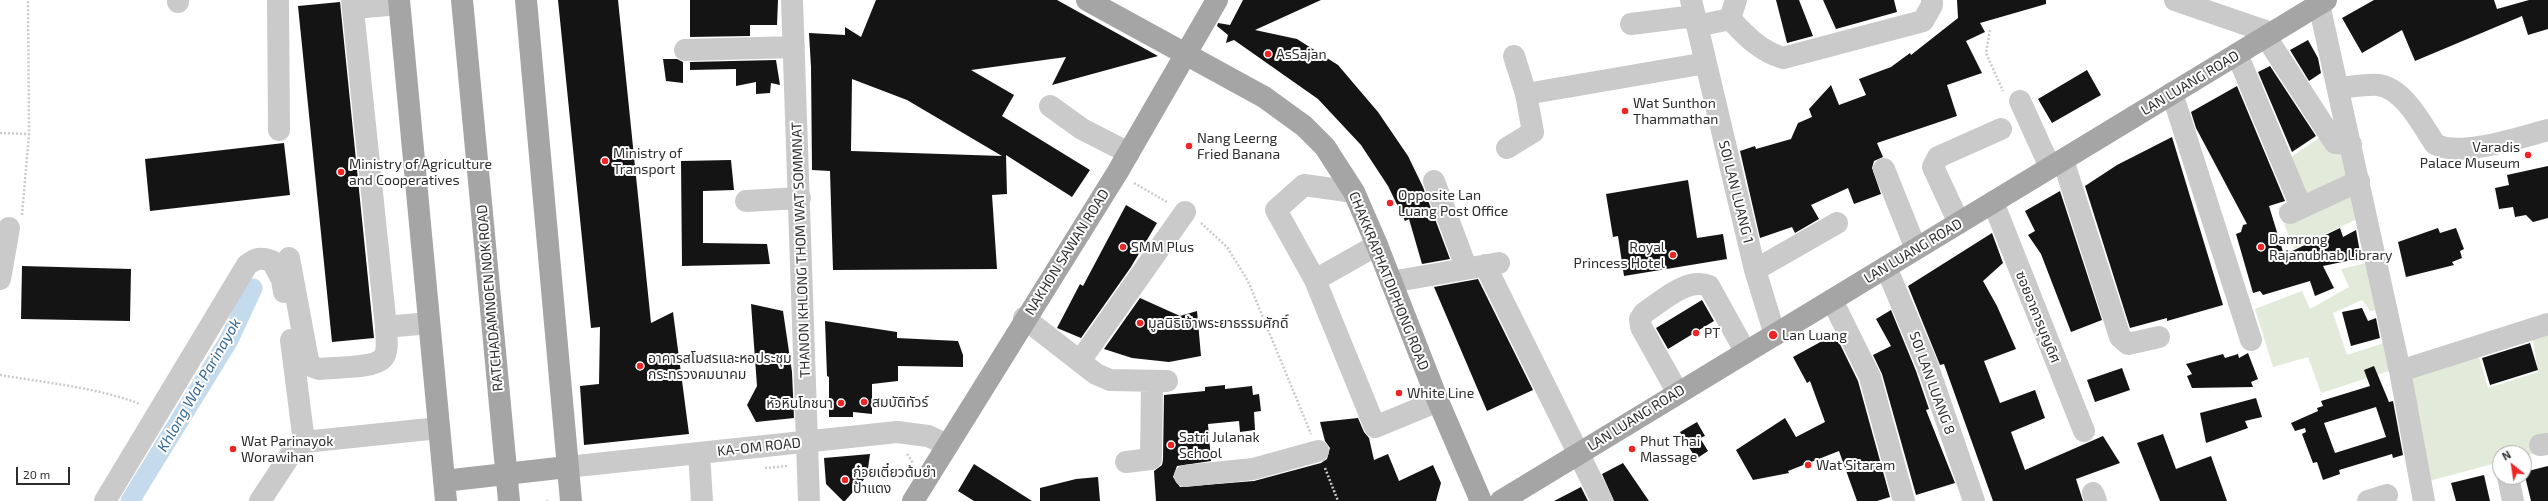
<!DOCTYPE html>
<html>
<head>
<meta charset="utf-8">
<style>
	body { margin:0 }
	#map { position:relative; width:2548px; height:501px; overflow:hidden; background:#fff; font-family:"Exo 2",sans-serif }
	canvas { display:block }
	.north { position:absolute; left:2492px; top:445px; width:40px; height:40px; box-sizing:border-box; background:#fff; border:1px solid #ababab; border-radius:50%; rotate:330deg; font-size:11px; font-weight:700; line-height:16px; text-align:center; color:#2d2d2d }
	.north::after { content:''; display:block; margin:auto; width:14px; height:18px; background:#ef2425; clip-path:polygon(50% 0,100% 100%,50% 72%,0 100%) }
	.scale { position:absolute; left:16px; top:467px; width:54px; height:18px; box-sizing:border-box; border:2px solid #2d2d2d; border-top:0; padding-left:5px; font-size:12px; line-height:14px; white-space:nowrap; color:#2d2d2d; -webkit-text-stroke:3px #fff; paint-order:stroke }
</style>
</head>
<body>
<div id="map">
<canvas width="2548" height="501"></canvas>
<div class="north">N</div>
<div class="scale">20 m</div>
</div>
<script>
const ctx = document.querySelector('canvas').getContext('2d');
ctx.lineJoin = 'round';
function paint(path, color) { ctx.fillStyle = color; ctx.fill(path, 'evenodd'); }
function strokePath(path, color, width, dash) { ctx.strokeStyle = color; ctx.lineWidth = width; ctx.lineCap = dash ? 'butt' : 'round'; ctx.setLineDash(dash || []); ctx.stroke(path); }
function drawText(font, color, halo, rows, align = 'center') {
  ctx.font = font + ' "Exo 2","Noto Sans Thai",sans-serif'; ctx.lineWidth = 4; ctx.setLineDash([]); ctx.textBaseline = 'middle'; ctx.strokeStyle = halo; ctx.fillStyle = color; for (const [text, x, y, turn = 0] of rows) {
    ctx.save(); ctx.translate(x, y); ctx.rotate((+turn || 0) * Math.PI / 180); ctx.textAlign = isNaN(turn) ? turn : align; if (halo) ctx.strokeText(text, 0, 0); ctx.fillText(text, 0, 0); ctx.restore();
  }
}
paint(new Path2D(`
	M2319,138L2348,147L2363,216L2294,249L2278,208L2295,201L2284,162Z
	M2366,263L2380,309L2370,311L2362,300L2333,313L2347,355L2384,343L2392,370L2321,393L2308,357L2273,367L2255,309L2302,291L2310,309L2349,287L2341,269Z
	M2548,330V451L2524,456V453H2500V462L2425,482L2404,370L2476,347L2488,388L2538,372L2532,335Z`), '#e2ebd9');
strokePath(new Path2D(`
	M130,501L229,340L253,288`), '#c4daed', 19);
paint(new Path2D(`
	M558,0H618L651,323L673,312L689,434L584,445L580,386L599,384L600,327L591,328Z
	M690,0H778L777,25H750V36L690,37Z
	M876,0H1057L1158,56L1052,85L1066,57L971,70L1014,95L1002,116L1090,170L1072,197L1006,155L1007,194L992,195L997,269L833,270L830,171L812,170L811,67L809,33L845,35V27L861,37ZM852,79L907,100L1002,156L851,151Z
	M1243,0H1321L1255,30L1297,39L1338,65L1378,112L1408,156L1423,187L1450,259L1422,264L1409,219L1405,221L1388,186L1361,145L1318,99L1234,40L1226,43L1228,35L1217,26L1218,23L1230,25Z
	M1776,0H1799L1813,36L1787,43Z
	M1823,0H1894L1897,12L1836,29Z
	M1957,0H2046V4L1980,23L1985,32L1966,41L1982,73L1947,85L1957,116L1877,143L1883,157L1874,161L1872,168L1881,194L1854,204L1848,188L1811,205L1819,219L1795,233L1792,227L1760,238L1740,151L1755,146L1756,149L1791,139L1798,123L1812,117L1809,109L1831,85L1839,105L1866,95L1859,79L1891,67L1910,53L1911,55L1958,18Z
	M2374,0H2494L2497,9L2529,0H2548V29L2528,35L2522,16L2415,61L2402,30L2362,53L2342,18Z
	M340,2L374,338L332,342L298,6Z
	M2308,40L2318,58L2321,73L2309,81L2290,50Z
	M663,59H677L683,62V83L666,81Z
	M776,60L780,85L771,83L770,93L756,94V82L736,86V69L690,70V62Z
	M2270,66L2316,136L2292,152L2258,72Z
	M2087,70L2101,95L2052,123L2038,99Z
	M2237,86L2285,201L2269,206L2284,255L2340,228L2343,237L2356,230L2361,258L2323,266L2334,288L2315,296L2310,281L2263,295L2260,291L2253,293L2236,234L2241,232L2243,225L2247,224L2196,128L2191,112Z
	M2172,137L2223,305L2167,321V318L2130,328L2085,186L2117,165Z
	M284,143L290,195L150,211L145,159Z
	M731,160L734,190L703,191V243L767,244L770,264L682,266L681,161Z
	M2548,166V218L2533,222L2526,215L2515,217L2513,207L2499,209L2495,188L2509,185L2507,175Z
	M1688,180L1697,238L1723,234L1727,259L1624,276L1618,236L1613,237L1606,194Z
	M2060,191L2102,320L2071,332L2041,254L2028,235L2035,231L2025,211Z
	M1126,205L1157,223L1131,267L1081,338L1057,328L1080,284L1083,286Z
	M2438,228L2440,233L2456,228L2464,249L2460,251L2462,258L2452,262L2454,265L2406,277L2398,242Z
	M1992,233L2003,263L1983,281L1997,306L2016,349L1984,361L2000,403L2035,390L2045,418L2011,432L2025,470L2103,436L2120,463L2076,479L2083,501H1993L1944,364L1940,365L1908,286Z
	M22,266L131,269L130,321L21,319Z
	M1478,279L1533,390L1487,411L1434,287Z
	M1140,298L1180,316L1197,311L1201,356L1169,362L1132,358L1104,349Z
	M1702,300L1714,321L1668,349L1656,328Z
	M751,304L783,311L792,372L794,418L756,422L747,405L757,386Z
	M2362,308L2368,321L2376,318L2380,338L2351,346L2342,312Z
	M1891,310L1916,371L1929,409L1926,410L1955,483L1916,495L1882,374L1873,355L1891,346L1876,319Z
	M825,321L897,332V338L958,341L963,355V367L898,366V381L872,384V414L853,412V417H829V377L827,376Z
	M1835,334L1858,381L1890,497L1877,501H1857L1839,451L1788,471L1789,473L1753,480L1736,450L1785,418L1796,437L1825,422L1810,381L1807,383L1793,357Z
	M2530,343L2538,370L2490,385L2482,358Z
	M2248,353L2258,379L2251,382L2253,387L2192,388L2187,376L2192,374L2186,364L2223,354L2225,358L2238,354L2239,358Z
	M2374,366L2389,402L2393,401L2403,455L2393,458L2392,454L2339,470L2340,474L2323,480L2317,462L2313,463L2302,434L2306,432L2305,428L2295,431L2291,423L2318,411L2317,408L2323,406L2321,401L2370,386L2364,370ZM2376,407L2386,437L2335,453L2324,423Z
	M2122,368L2130,390L2095,402L2087,380Z
	M1225,385V389L1252,386L1253,395L1259,394L1261,411L1254,412L1255,430L1240,432L1239,421L1208,424L1211,461L1177,466L1173,477L1180,487L1254,481L1321,463L1327,459L1330,448L1325,441L1320,422L1358,418L1364,432L1369,438L1374,460L1388,454L1399,481L1433,465L1441,483L1436,501H1156L1154,471L1162,465L1163,460L1164,395L1205,391V387Z
	M2256,398L2262,417L2245,421L2248,428L2206,443L2200,413Z
	M1697,422L1705,436L1700,438L1708,451L1696,459L1680,432Z
	M2163,434L2176,469L2211,456L2227,501H2160L2137,443Z
	M870,454L867,476L845,501H843L826,484L824,458Z
	M1623,463L1649,501H1614L1602,474Z
	M974,464L1032,501H974L958,491Z
	M2548,466V501H2531L2524,472Z
	M2484,475L2490,501H2456L2451,483Z
	M1098,477L1100,501H1040V488L1076,479Z
	M1581,487L1588,501H1554Z`), '#141414');
strokePath(new Path2D(`
	M1990,30L1986,53L2003,91
	M0,133L29,134
	M1134,183L1167,202
	M22,215L29,134L28,0
	M1201,223L1227,247L1248,281L1311,434
	M0,375C47,383 95,387 140,404
	M907,454L913,463
	M765,468L787,466
	M1325,468L1338,501
	M547,500V501`), '#cacaca', 2.5, [2, 2]);
strokePath(new Path2D(`
	M278,0L279,130
	M792,0L809,501
	M1691,0L1755,270L1775,335
	M2175,0L2271,33
	M178,2V0
	M2319,4L2400,371L2424,501
	M354,8L399,4
	M1730,19C1746,36 1760,51 1783,58L1923,21L1932,5V0
	M1631,24L1695,16
	M1697,26L1730,19L1736,0
	M2266,37L2335,143L2351,144
	M685,50L794,47
	M2237,54L2301,207
	M1514,56L1526,94
	M2338,88C2351,87 2366,84 2378,85C2404,88 2422,125 2435,144C2459,158 2521,137 2548,130
	M2172,93L2251,340
	M2020,101L2050,167
	M1050,106L1082,129L1129,153
	M1507,148L1533,132L1526,94L1706,63
	M2063,160L2120,337L2128,344L2159,337
	M1884,169L1916,249
	M1434,181L1466,267
	M1354,192L1304,185L1276,210L1315,280L1375,427L1438,401
	M746,201L800,198
	M1993,202L2084,431
	M2290,213L2359,181
	M1959,223L1933,167L1938,157L2001,129
	M289,258L308,360L311,366L319,369C333,367 374,369 383,358C389,351 386,336 386,327L352,0
	M1485,265L1602,501
	M1886,267L1928,367L1974,501
	M1755,270L1837,223
	M0,279L9,228
	M1315,280L1377,245
	M1391,282L1499,263
	M1832,300L1870,377L1904,501
	M1024,318L1096,374L1110,380L1167,381
	M386,327L429,323
	M291,340L304,442
	M1080,361L1185,212
	M2400,371L2548,324
	M1678,393L1641,327L1640,319L1644,313C1661,302 1687,277 1709,286L1745,351
	M2540,445L2548,444
	M699,453L702,501
	M1126,462L1151,459L1152,381
	M567,467L897,432L928,436L948,445
	M1185,476L1253,469L1318,451
	M2508,477L2513,501
	M2093,493L2096,501
	M105,501L247,265C256,258 261,257 272,261L282,280L284,292
	M260,501L291,454L304,442L439,428
	M2368,501L2387,495`), '#cacaca', 22);
strokePath(new Path2D(`
	M399,0L446,501
	M462,0L509,501
	M526,0L571,501
	M1087,0L1264,97L1304,126L1325,147L1354,192L1377,245L1438,401L1481,501
	M444,481L567,467
	M913,501L1117,173L1217,0
	M1501,501L2326,0`), '#a5a5a5', 22);
for (const [x, y, r, color] of [
	[1268,54,4,"#ef2425"],
	[1625,111,4,"#ef2425"],
	[1189,146,4,"#ef2425"],
	[2528,155,4,"#ef2425"],
	[605,161,4,"#ef2425"],
	[341,172,4,"#ef2425"],
	[1390,203,4,"#ef2425"],
	[1123,247,4,"#ef2425"],
	[2261,247,4,"#ef2425"],
	[1673,255,4,"#ef2425"],
	[1140,323,4,"#ef2425"],
	[1696,333,4,"#ef2425"],
	[1773,335,5,"#ef2425"],
	[640,366,4,"#ef2425"],
	[1399,393,4,"#ef2425"],
	[864,402,4,"#ef2425"],
	[841,403,4,"#ef2425"],
	[1171,445,4,"#ef2425"],
	[233,449,4,"#ef2425"],
	[1632,449,4,"#ef2425"],
	[1808,465,4,"#ef2425"],
	[845,480,4,"#ef2425"]
]) { const dot = new Path2D(); dot.arc(x, y, r, 0, 2 * Math.PI); ctx.fillStyle = color; ctx.fill(dot); strokePath(dot, '#fff', 1.5); }
drawText('14px', '#2d2d2d', '#fff', [
	["AsSajan",1276,54],
	["Wat Sunthon",1633,103],
	["Thammathan",1633,119],
	["Nang Leerng",1197,138],
	["Fried Banana",1197,154],
	["Varadis",2520,147,"right"],
	["Palace Museum",2520,163,"right"],
	["Ministry of",613,153],
	["Transport",613,169],
	["Ministry of Agriculture",349,164],
	["and Cooperatives",349,180],
	["Opposite Lan",1398,195],
	["Luang Post Office",1398,211],
	["Damrong",2269,239],
	["Rajanubhab Library",2269,255],
	["SMM Plus",1131,247],
	["Royal",1665,247,"right"],
	["Princess Hotel",1665,263,"right"],
	["มูลนิธิเจ้าพระยาธรรมศักดิ์",1148,323],
	["PT",1704,333],
	["Lan Luang",1782,335],
	["อาคารสโมสรและหอประชุม",648,358],
	["กระทรวงคมนาคม",648,374],
	["White Line",1407,393],
	["สมบัติทัวร์",872,402],
	["หัวหินโภชนา",833,403,"right"],
	["Satri Julanak",1179,437],
	["School",1179,453],
	["Wat Parinayok",241,441],
	["Worawihan",241,457],
	["Phut Thai",1640,441],
	["Massage",1640,457],
	["Wat Sitaram",1816,465],
	["ก๋วยเตี๋ยวต้มยำ",853,472],
	["ป้าแตง",853,488]
], 'left');
drawText('14px', '#2d2d2d', '#fff', [
	["LAN LUANG ROAD",2190,83,-31],
	["SOI LAN LUANG 1",1736,192,76],
	["THANON KHLONG THOM WAT SOMMNAT",801,250,-92],
	["LAN LUANG ROAD",1913,251,-31],
	["NAKHON SAWAN ROAD",1067,252,-58],
	["CHAKKRAPHATDIPHONG ROAD",1389,281,68],
	["RATCHADAMNOEN NOK ROAD",490,298,-95],
	["ซอยอาคารบุญดิศ",2038,317,68],
	["SOI LAN LUANG 8",1932,383,70],
	["LAN LUANG ROAD",1636,418,-32],
	["KA-OM ROAD",759,447,-6]
]);
drawText('italic 15px', '#376993', '#fff', [
	["Khlong Wat Parinayok",199,385,-60]
]);
</script>
</body>
</html>
